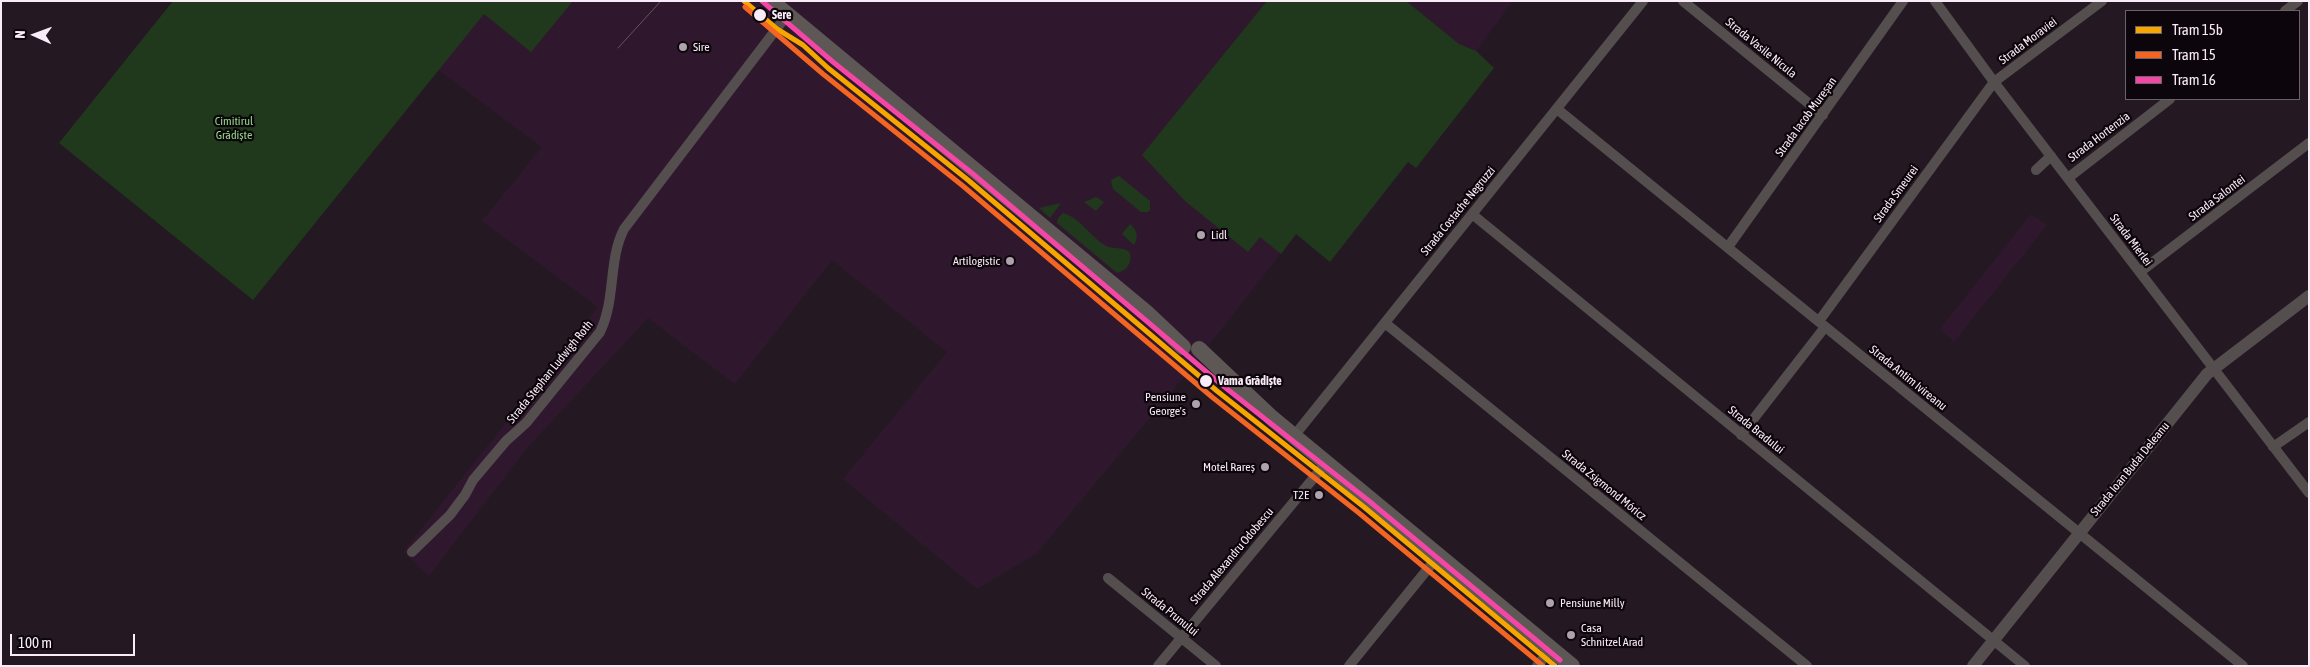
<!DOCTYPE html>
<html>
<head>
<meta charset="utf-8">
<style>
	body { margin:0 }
	#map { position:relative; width:2310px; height:667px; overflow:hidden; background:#241923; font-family:"Asap Condensed",sans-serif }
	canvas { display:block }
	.frame { position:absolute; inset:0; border:2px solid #f9ebf7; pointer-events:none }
	.legend { position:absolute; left:2125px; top:10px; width:175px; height:90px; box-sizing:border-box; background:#0c050b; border:1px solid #6b6169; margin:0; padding:6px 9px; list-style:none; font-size:15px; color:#f9ebf7 }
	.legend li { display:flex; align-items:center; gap:10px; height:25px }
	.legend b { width:25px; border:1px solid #6b6169 }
	.north { position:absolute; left:10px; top:10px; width:50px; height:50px; -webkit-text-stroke:4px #0c050b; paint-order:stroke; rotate:272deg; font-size:14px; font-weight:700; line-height:20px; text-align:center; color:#f9ebf7 }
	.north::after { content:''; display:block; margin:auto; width:18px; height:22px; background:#f9ebf7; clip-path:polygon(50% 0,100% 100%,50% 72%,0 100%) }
	.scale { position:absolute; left:10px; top:634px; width:125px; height:22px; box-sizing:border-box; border:2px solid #f9ebf7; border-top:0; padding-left:6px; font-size:15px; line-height:18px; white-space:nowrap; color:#f9ebf7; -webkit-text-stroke:4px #0c050b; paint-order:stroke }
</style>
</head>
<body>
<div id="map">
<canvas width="2310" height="667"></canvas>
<div class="frame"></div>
<ul class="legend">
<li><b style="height:6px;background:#f7a600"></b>Tram 15b</li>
<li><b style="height:6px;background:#f26522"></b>Tram 15</li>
<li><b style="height:6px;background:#f346a5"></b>Tram 16</li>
</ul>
<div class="north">N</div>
<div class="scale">100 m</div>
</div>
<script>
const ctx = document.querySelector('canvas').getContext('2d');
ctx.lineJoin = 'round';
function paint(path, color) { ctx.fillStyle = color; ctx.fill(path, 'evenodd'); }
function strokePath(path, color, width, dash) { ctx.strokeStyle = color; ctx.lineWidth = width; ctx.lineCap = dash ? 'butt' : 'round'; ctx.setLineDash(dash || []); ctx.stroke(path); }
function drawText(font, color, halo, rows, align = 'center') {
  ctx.font = font + ' "Asap Condensed",sans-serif'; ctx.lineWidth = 4.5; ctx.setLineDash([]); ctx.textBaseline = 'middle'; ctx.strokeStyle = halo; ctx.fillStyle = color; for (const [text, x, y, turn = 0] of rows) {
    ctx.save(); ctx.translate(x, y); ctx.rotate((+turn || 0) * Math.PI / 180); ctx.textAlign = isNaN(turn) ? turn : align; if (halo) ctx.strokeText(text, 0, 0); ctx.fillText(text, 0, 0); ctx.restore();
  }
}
paint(new Path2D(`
	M173,1H1513L1476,51L1494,68L1416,168L1408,162L1330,262L1296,234L1184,377L1037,553L977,589L843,479L947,352L832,260L735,384L648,318L527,448L429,576L403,552L598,307L482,221L542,147L432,65L59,143Z
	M2031,214L2047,225L1954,342L1940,329Z`), '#2f182d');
paint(new Path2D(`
	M173,1H573L531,52L484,14L253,300L59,143Z
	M1267,1H1406L1459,44L1476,51L1494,68L1416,168L1408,162L1330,262L1296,234L1281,254L1260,237L1248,252L1185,201L1142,155Z
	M1119,176L1150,201V210L1148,212H1141L1113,189L1111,180Z
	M1096,197L1104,202L1096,211L1084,202Z
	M1061,203L1050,218L1039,208Z
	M1063,213C1079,217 1091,237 1106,246C1114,250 1135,245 1130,261C1128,269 1123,271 1117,273L1057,223L1058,218Z
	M1130,224C1137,230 1139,236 1134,245L1122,234Z`), '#20381c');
strokePath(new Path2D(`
	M1683,1L1823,115
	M1935,1L1994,82L2309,493
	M2285,11L2298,1
	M1557,109L2243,666
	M2036,170L2051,156
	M2068,178L2170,99
	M1472,214L2025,666
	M1728,247L1903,1
	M2140,272L2309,143
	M1819,321L1994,82L2102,1
	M1385,323L1807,666
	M1741,435L1825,327
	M1294,436L1643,1
	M2273,447L2309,422
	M412,552L450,515L465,495L473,480L506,441L526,423L600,332C616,300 608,260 624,229L787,15
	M1108,578L1216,666
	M1158,666L1326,463
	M1349,666L1439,555
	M1537,666L1551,649`), '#544f4e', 10);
strokePath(new Path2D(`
	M1973,666L2207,374L2309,296`), '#544f4e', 12);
strokePath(new Path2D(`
	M771,1L1148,314L1183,347
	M1199,349L1272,418L1572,666`), '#5d5855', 16);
strokePath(new Path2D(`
	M618,48L661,1`), '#5f585b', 1);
strokePath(new Path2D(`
	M744,1L777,29L803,45L828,68L968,180L1217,391L1364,507L1555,666`), '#f7a600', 5);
strokePath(new Path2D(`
	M745,7L823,74L963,186L1212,397L1359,513L1543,666`), '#f26522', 5);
strokePath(new Path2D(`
	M762,1L833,62L973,174L1222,385L1369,501L1560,660`), '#f346a5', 5);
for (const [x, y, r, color] of [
	[760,15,7,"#f9ebf7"],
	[683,47,5,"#aea2ad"],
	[1201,235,5,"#aea2ad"],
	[1010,261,5,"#aea2ad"],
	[1206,381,7,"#f9ebf7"],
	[1196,404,5,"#aea2ad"],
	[1265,467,5,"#aea2ad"],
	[1319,495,5,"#aea2ad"],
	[1550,603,5,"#aea2ad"],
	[1571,635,5,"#aea2ad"]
]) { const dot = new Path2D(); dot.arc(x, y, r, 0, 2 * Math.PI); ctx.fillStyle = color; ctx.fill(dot); strokePath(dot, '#0c050b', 2); }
drawText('bold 12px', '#f9ebf7', '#0c050b', [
	["Sere",772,15],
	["Vama Grădiște",1218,381]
], 'left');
drawText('12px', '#f9ebf7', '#0c050b', [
	["Strada Moraviei",2028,41,-37],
	["Strada Vasile Nicula",1761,48,39],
	["Strada Iacob Mureșan",1806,117,-54],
	["Strada Hortenzia",2099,137,-37],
	["Strada Smeurei",1896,194,-54],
	["Strada Salontei",2217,198,-37],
	["Strada Costache Negruzzi",1458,211,-51],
	["Strada Mierlei",2131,240,53],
	["Strada Stephan Ludwigh Roth",550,372,-51],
	["Strada Antim Ivireanu",1908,378,39],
	["Strada Bradului",1756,430,39],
	["Strada Ioan Budai Deleanu",2130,469,-51],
	["Strada Zsigmond Móricz",1604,485,39],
	["Strada Alexandru Odobescu",1232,556,-50],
	["Strada Prunului",1170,612,39]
]);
drawText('12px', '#f9ebf7', '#0c050b', [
	["Sire",693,47],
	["Lidl",1211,235],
	["Artilogistic",1000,261,"right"],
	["Pensiune",1186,397,"right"],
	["George's",1186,411,"right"],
	["Motel Rareș",1255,467,"right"],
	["T2E",1309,495,"right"],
	["Pensiune Milly",1560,603],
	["Casa",1581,628],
	["Schnitzel Arad",1581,642]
], 'left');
drawText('12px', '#8fd786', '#0c050b', [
	["Cimitirul",234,121],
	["Grădiște",234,135]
]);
</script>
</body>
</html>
